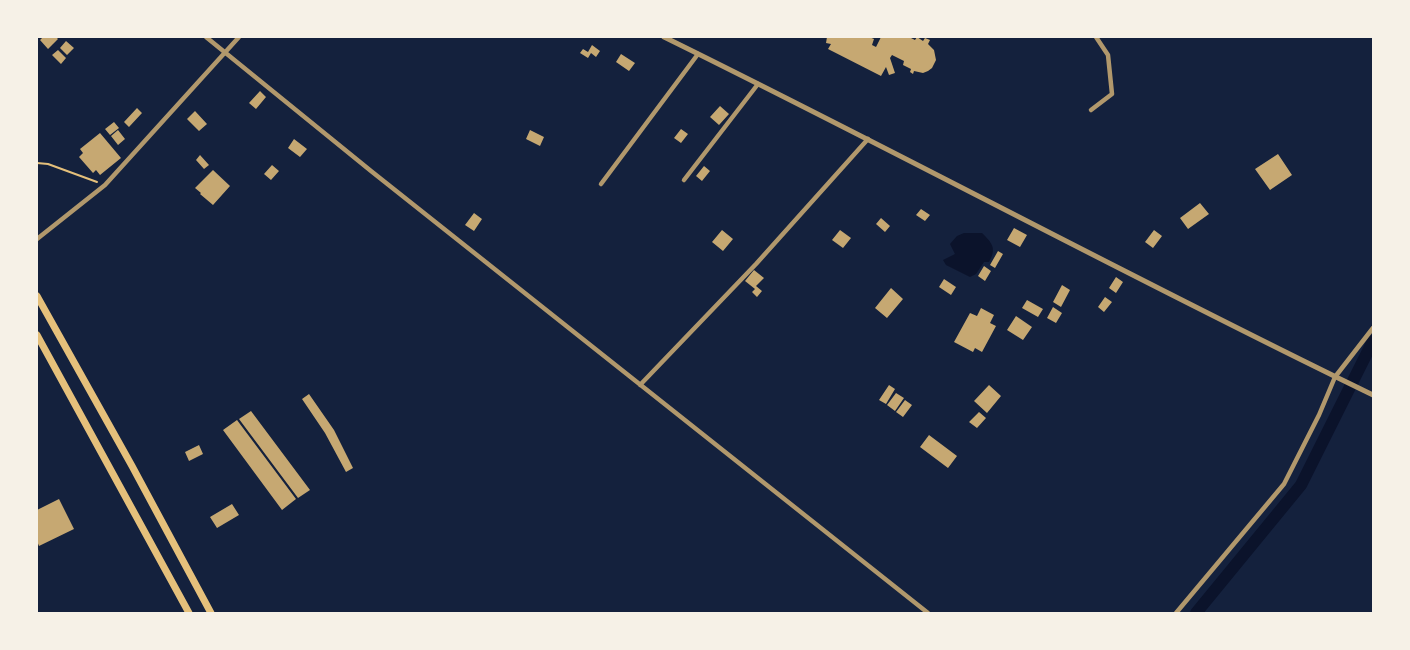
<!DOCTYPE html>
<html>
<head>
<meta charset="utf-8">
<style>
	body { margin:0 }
	#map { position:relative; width:1410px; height:650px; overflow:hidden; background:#14213d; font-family:"Sofia Sans Condensed",sans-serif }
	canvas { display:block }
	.frame { position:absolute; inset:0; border:38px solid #f6f1e7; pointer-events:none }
</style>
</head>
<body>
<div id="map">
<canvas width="1410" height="650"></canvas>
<div class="frame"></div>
</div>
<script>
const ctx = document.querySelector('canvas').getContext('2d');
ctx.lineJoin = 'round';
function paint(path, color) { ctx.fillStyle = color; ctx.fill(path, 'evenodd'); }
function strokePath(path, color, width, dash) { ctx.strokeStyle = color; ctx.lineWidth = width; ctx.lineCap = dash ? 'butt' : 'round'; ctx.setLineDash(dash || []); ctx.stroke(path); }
paint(new Path2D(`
	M964,233H982C992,243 997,248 989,262H984L976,274L970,277L946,265L943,260L955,254L950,244L957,236Z`), '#0b132b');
strokePath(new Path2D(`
	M1196,613L1301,485L1373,341`), '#0b132b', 12);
paint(new Path2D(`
	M43,37H56L58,39L48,49L40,40Z
	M827,37H869L874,39L872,45L876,47L881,37H909L915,40L917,37L923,41L925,38L930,40L928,44L934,50L936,60L932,68L928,71L923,73L914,71L913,74L910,72L911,69L903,65L904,61L892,55L890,58L895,73L889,75L886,67L881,76L828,49L831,44L826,43Z
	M66,41L74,48L67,55L60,48Z
	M592,45L600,51L596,57L591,53L588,58L580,53L583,49L588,52Z
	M58,50L66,58L61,64L52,55Z
	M621,54L635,63L629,71L616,62Z
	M260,91L266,97L256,109L249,103Z
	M720,106L729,114L719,125L710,117Z
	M137,108L142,113L129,127L124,122Z
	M195,111L207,124L199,131L187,119Z
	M114,122L119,128L110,135L105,129Z
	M681,129L688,134L681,143L674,138Z
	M118,130L125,139L118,145L111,136Z
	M530,130L544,137L540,146L526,139Z
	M100,133L121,158L100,175L96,170L93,173L79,157L83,153L80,149Z
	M294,139L307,149L300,157L288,148Z
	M1278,154L1292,175L1270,190L1255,169Z
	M200,155L209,165L204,169L196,160Z
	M272,165L279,171L271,180L264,174Z
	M704,166L710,171L702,181L696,176Z
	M213,170L230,186L213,205L200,194L201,193L195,188Z
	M1200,203L1209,214L1188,229L1180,218Z
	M921,209L930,215L925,221L916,215Z
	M474,213L482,219L474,231L465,225Z
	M881,218L890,226L885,232L876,224Z
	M1014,228L1027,235L1020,247L1007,240Z
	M722,230L733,239L723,251L712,242Z
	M840,230L851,238L843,248L832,240Z
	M1154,230L1162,236L1153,248L1145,242Z
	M998,251L1003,254L995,268L990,265Z
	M984,266L991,271L985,281L978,276Z
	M754,270L764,278L756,286L762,291L757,297L752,292L755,289L745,281Z
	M1116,277L1123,282L1116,293L1109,288Z
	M944,279L956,287L951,295L939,287Z
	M1062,285L1070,290L1061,307L1053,302Z
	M891,288L903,299L887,318L875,308Z
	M1105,297L1112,302L1104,312L1098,307Z
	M1027,300L1043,309L1038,317L1022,308Z
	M1053,307L1062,313L1056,323L1047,318Z
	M981,308L994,315L990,323L996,326L982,352L975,348L973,352L954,342L970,313L977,316Z
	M1016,316L1032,327L1023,340L1007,330Z
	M889,385L895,389L886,404L879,400Z
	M989,385L1001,396L987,413L974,401Z
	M896,393L904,398L895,411L887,405Z
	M309,394L334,430L353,468L346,472L325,433L302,399Z
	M905,400L912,405L903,417L896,412Z
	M251,411L310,490L298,498L239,419Z
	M979,412L986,418L977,428L969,422Z
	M237,420L296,499L282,510L223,430Z
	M929,435L957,456L948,468L920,447Z
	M199,445L203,454L189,461L185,452Z
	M59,499L74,529L39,546L37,541V510Z
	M232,504L239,515L217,528L210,517Z`), '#c6a872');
strokePath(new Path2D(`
	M37,163L48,164L97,182`), '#e5c07b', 2);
strokePath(new Path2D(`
	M206,37L371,171L928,613
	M1091,110L1112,94L1108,55L1096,37
	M684,180L758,84
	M601,184L698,54
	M37,239L105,185L239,37
	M640,385L756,264L868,139
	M1176,613L1284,484L1319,415L1335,377L1373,328`), '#b1986c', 4.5);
strokePath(new Path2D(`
	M664,37C902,154 1135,280 1373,395`), '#b1986c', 5);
strokePath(new Path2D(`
	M37,296L132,466L211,613
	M37,335L189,613`), '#e5c07b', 7);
</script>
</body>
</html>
